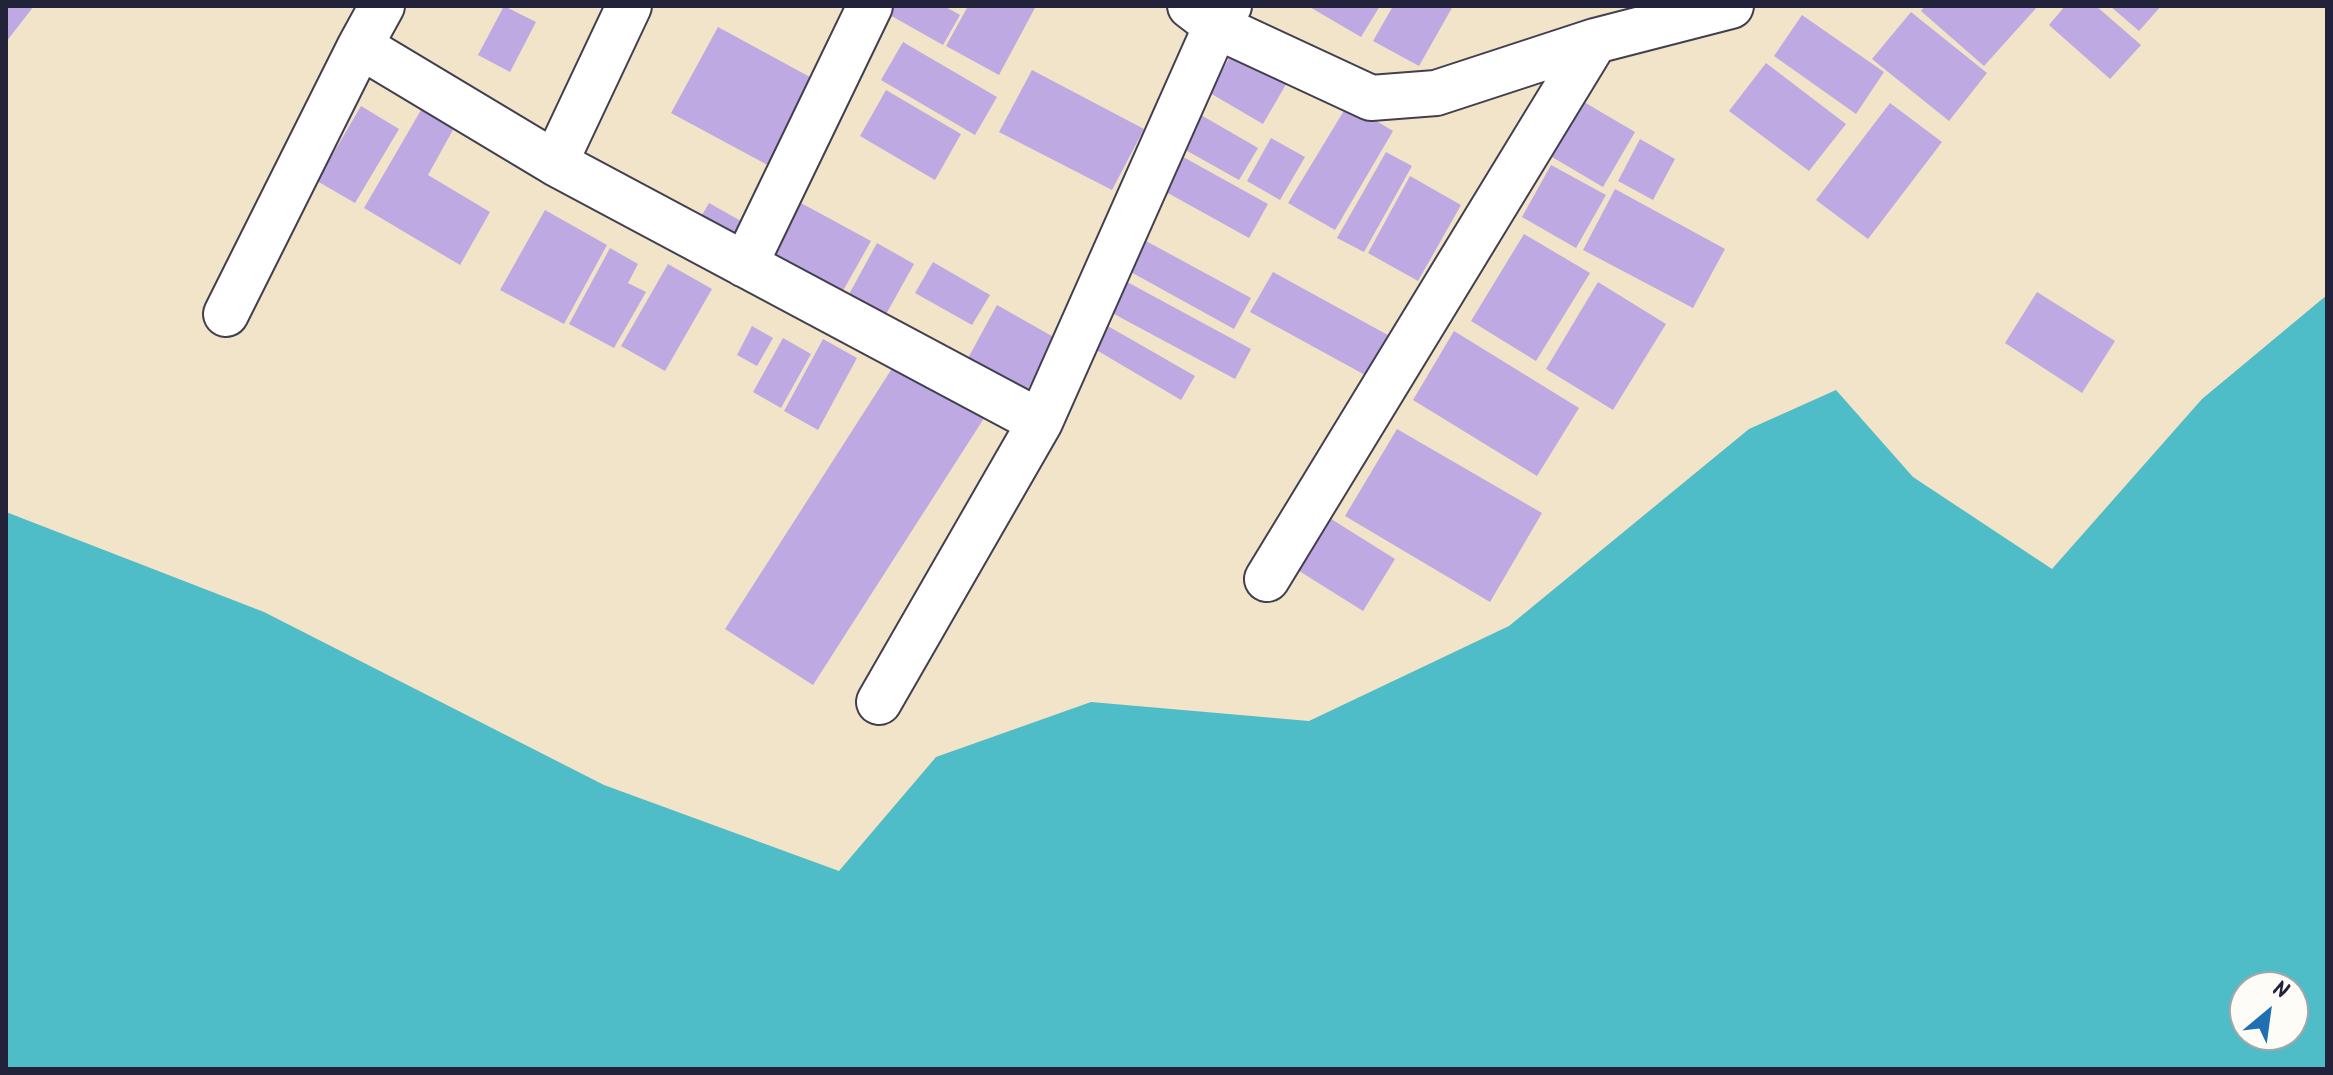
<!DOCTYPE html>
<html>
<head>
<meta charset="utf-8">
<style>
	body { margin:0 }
	#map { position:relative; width:2333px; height:1075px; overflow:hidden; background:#f1e4c8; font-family:Kalam,sans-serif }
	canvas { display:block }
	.frame { position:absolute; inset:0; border:8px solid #22223b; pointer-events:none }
	.north { position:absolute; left:2229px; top:971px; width:80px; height:80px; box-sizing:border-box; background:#fdfcf7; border:2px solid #a5a5ac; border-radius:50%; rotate:29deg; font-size:22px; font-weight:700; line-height:32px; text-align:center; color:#22223b }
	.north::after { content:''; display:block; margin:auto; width:28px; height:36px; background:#1f6fb2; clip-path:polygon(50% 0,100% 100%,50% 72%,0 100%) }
</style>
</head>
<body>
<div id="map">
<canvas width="2333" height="1075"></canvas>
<div class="frame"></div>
<div class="north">N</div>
</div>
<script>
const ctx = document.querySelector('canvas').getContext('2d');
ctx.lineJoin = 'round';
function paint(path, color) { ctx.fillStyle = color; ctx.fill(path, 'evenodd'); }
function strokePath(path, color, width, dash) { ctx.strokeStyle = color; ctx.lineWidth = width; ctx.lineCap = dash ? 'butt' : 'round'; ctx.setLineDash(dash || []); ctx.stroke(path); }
paint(new Path2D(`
	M2327,295V1069H6V512L264,612L604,785L839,871L936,757L1091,702L1309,721L1509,626L1749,429L1836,390L1913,477L2052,569L2202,399ZM2245,987H2293V1035H2245Z`), '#4fbdc7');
paint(new Path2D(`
	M6,6H34L6,42Z
	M504,6L536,22L510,72L478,55Z
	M892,6H944L960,15L943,45L888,14Z
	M968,6H1036L999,75L946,46Z
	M1308,6H1380L1361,37Z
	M1393,6H1453L1419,66L1373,41Z
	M1925,6H2038L1984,66L1921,11Z
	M2065,6H2096L2141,45L2110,79L2049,25Z
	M2110,6H2161L2139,31Z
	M1911,12L1987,73L1949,121L1872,59Z
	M1802,15L1884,72L1856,114L1774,56Z
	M718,27L821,83L775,169L671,113Z
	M903,42L997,97L975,135L881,80Z
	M1237,44L1292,74L1263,124L1210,93Z
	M1766,63L1846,124L1809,171L1729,111Z
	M1032,70L1144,129L1112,190L999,132Z
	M886,90L961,134L935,180L860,136Z
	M1584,102L1635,132L1603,187L1552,157Z
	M1890,103L1942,142L1868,239L1816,200Z
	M1348,104L1393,131L1335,230L1288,203Z
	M361,106L399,129L355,203L317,181Z
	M421,110L454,128L428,175L490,212L460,265L364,208Z
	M1201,115L1258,148L1239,180L1182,148Z
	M1271,138L1305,157L1280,200L1247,181Z
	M1640,139L1675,159L1653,200L1618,181Z
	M1386,152L1412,166L1364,252L1337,238Z
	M1176,153L1268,204L1249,238L1157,187Z
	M1551,165L1606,195L1576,248L1522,217Z
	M1410,176L1461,205L1418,281L1368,253Z
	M1615,189L1725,249L1693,308L1583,250Z
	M709,203L748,225L732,252L693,230Z
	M801,203L871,241L840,296L771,257Z
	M545,210L607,245L564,324L500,290Z
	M1524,234L1590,273L1536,361L1471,321Z
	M1146,241L1251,298L1234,329L1129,271Z
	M877,243L914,264L885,316L848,296Z
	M610,248L638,264L628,283L646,292L614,348L569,324Z
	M933,262L990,295L972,325L915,293Z
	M668,264L712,289L665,371L621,346Z
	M1273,272L1397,340L1376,381L1250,312Z
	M1118,277L1251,349L1235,379L1101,307Z
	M1598,282L1666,324L1613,410L1546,369Z
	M2037,292L2115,341L2082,393L2005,343Z
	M997,305L1057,339L1026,392L967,360Z
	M1106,325L1195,376L1181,400L1093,348Z
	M752,326L773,338L757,366L737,355Z
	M1454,331L1579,408L1537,476L1413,400Z
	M783,338L811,354L781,408L753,392Z
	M823,339L857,358L818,430L784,411Z
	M900,356L988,412L813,685L725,629Z
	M1397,429L1542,513L1490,602L1345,516Z
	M1328,517L1395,559L1363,611L1296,569Z`), '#bea9e3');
const street = new Path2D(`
	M382,6L360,46L555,163L1040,422L1216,26L1229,6
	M1190,6L1216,26L1371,98L1436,93L1595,41L1731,6
	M555,163L629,6
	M745,265L870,6
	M226,314L360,46
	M1267,579L1595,41
	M879,702L1040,422`);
strokePath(street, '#413f50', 48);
strokePath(street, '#fff', 44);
</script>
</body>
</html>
